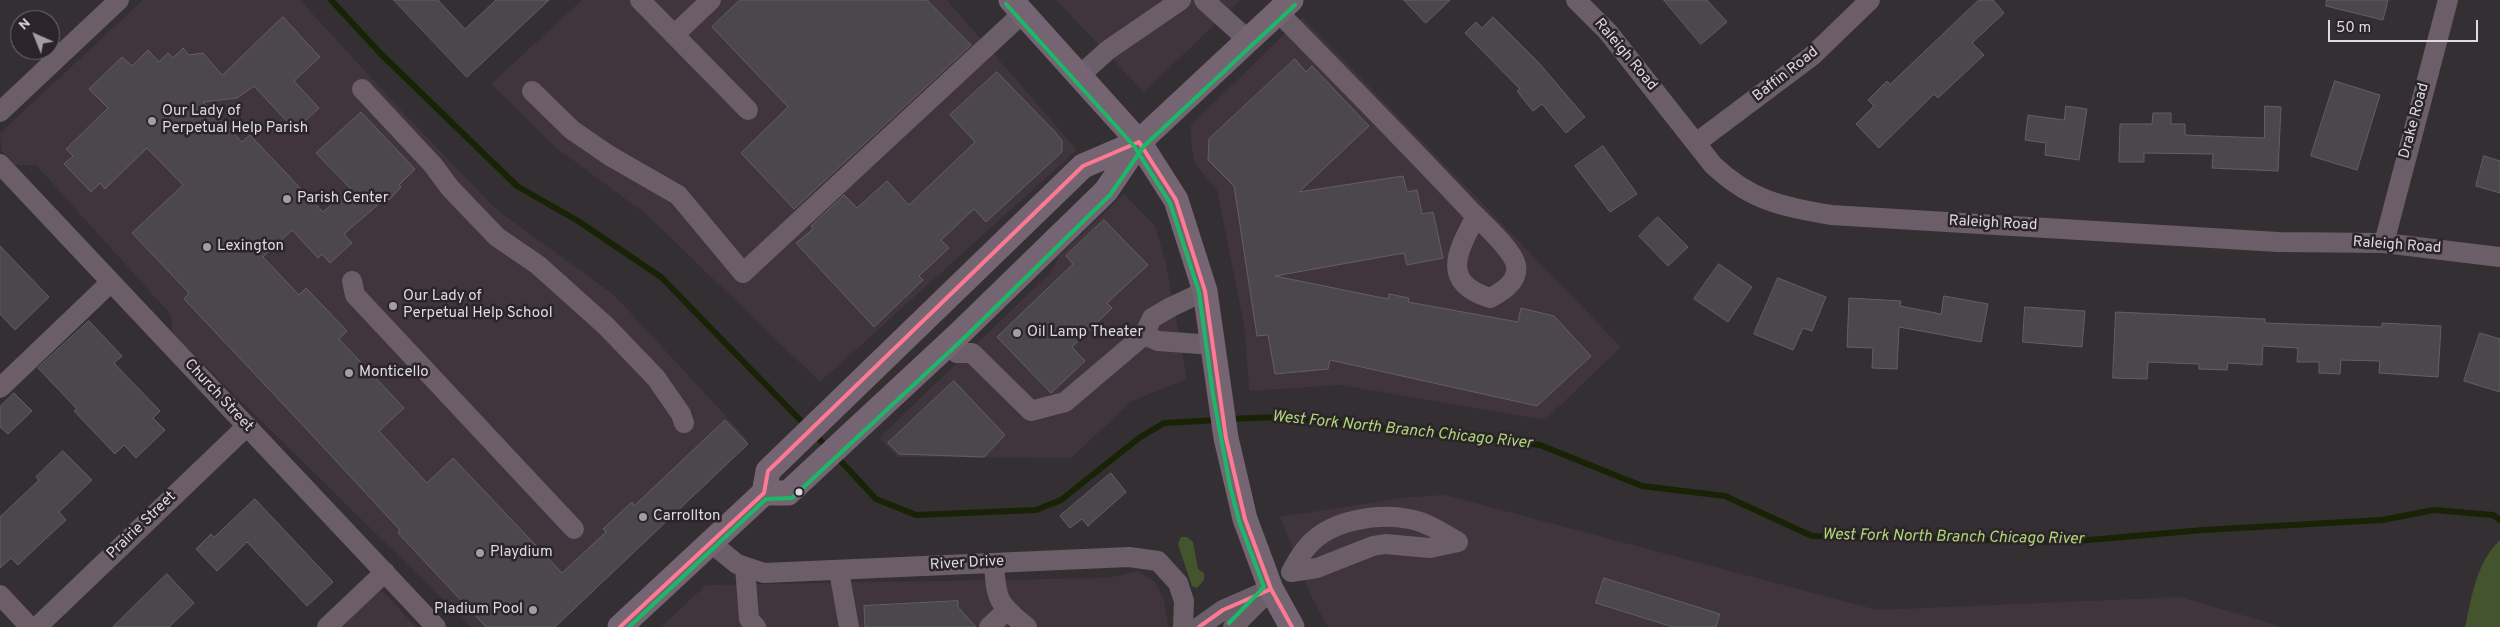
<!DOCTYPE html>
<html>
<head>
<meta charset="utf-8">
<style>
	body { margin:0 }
	#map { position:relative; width:2500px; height:627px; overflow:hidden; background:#342f32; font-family:Overpass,sans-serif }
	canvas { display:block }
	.north { position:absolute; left:10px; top:10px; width:50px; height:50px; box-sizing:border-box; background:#2b2429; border:1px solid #736d71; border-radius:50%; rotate:316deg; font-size:14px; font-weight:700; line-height:20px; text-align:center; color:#dfdade }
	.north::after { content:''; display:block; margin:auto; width:18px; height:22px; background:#a39ea2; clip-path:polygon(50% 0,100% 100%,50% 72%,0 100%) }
	.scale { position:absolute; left:2328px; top:20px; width:150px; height:22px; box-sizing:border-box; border:2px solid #dfdade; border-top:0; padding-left:6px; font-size:15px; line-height:18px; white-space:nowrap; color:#dfdade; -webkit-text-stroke:4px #2b2429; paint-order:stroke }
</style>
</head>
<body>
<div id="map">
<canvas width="2500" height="627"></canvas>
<div class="north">N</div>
<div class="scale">50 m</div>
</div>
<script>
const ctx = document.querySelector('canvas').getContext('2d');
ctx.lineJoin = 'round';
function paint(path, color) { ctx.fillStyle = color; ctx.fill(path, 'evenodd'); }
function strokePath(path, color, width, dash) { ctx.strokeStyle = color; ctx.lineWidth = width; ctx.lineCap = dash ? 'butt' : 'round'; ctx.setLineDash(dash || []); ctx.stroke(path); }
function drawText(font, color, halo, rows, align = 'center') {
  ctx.font = font + ' Overpass,sans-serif'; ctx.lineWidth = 5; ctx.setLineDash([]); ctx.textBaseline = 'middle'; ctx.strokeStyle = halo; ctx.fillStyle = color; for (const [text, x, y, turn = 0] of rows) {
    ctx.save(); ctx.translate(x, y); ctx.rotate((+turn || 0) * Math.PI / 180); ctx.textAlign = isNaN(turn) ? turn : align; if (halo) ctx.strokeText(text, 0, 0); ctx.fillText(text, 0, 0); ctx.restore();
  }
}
paint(new Path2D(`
	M143,0H300L394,103L497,210L614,295L748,440L549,627H471L172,333V316L36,165H15L1,150L0,133Z
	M582,0H947L1077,150L820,382L647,215L554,146L491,84Z
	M1056,0H1240L1144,92Z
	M1302,17L1621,347L1545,420L1341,385L1249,391L1245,331L1217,190L1195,164L1191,143V125Z
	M1124,194L1155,226L1166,263L1187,379L1132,401L1071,458L898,457L879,438L1051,272L1060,255Z
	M1445,495L1877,610L2180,597L2283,627H1328L1312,598L1280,517L1410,497Z
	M1138,571L1155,582L1164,599L1168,627H661L706,585L1108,578Z
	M378,586L416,627H336Z`), '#40353d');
paint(new Path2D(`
	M1181,537H1187L1193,542L1198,569L1204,573V580L1197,588L1192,586L1178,544Z
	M2500,540V627H2465C2472,596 2476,563 2500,540Z`), '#44552d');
strokePath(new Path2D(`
	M331,0L381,54L517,186L578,221L661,277L806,426
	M1229,419L1279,417L1540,445L1642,486L1725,496L1812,536L2066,542L2203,530L2382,520L2434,510L2493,515L2500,520
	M813,433L829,449
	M836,456L876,499L916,515L1036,510L1061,500L1139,438L1164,423L1219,420`), '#172304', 6);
const building = new Path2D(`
	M394,0H438L465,29L496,0H549L467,77Z
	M740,0H927L971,45L794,209L741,153L788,107L712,27Z
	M1404,0H1450L1426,23Z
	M1664,0H1707L1727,22L1701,44Z
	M1979,0H1993L2004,13L1972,43L1984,55L1938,98L1934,94L1879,148L1856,124L1874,106L1868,100L1887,81L1890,84Z
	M2327,0H2388L2383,20L2326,6Z
	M283,17L320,57L294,81L319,108L295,130L254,86L237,98L203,102L242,142L250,135L323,212L350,188L316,153L361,112L415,169L399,185L401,187L389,200L387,197L344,234L352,243L330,263L322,254L318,258L292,230L263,257L299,295L306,288L347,331L339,339L404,408L379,431L427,483L453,458L562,573L606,532L603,529L632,502L634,506L725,420L748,444L555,627H486L398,533L400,530L298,420L184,299L189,293L132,233L183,185L147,148L105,189L100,183L91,192L64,164L73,156L66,149L108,108L89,89L122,57L132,66L148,50L159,62L168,53L173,58L183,48L189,55L203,53L222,75Z
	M1493,17L1539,63L1585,117L1566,133L1542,104L1533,111L1517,91L1520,89L1465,33L1476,22L1482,28Z
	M1295,59L1306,72L1312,66L1369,126L1299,192L1403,176L1407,192L1417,190L1422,214L1433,212L1443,258L1407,265L1404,253L1275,276L1388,299L1389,294L1409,298L1408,302L1518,322L1521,308L1554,316L1591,356L1537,406L1330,360L1328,369L1275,374L1268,335L1257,336L1234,186L1208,160L1209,139Z
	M997,72L1056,133L1062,141V152L986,222L974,209L941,240L949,248L919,276L923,280L874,327L796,243L813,229L811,226L844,195L857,208L887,181L909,205L975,142L950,115Z
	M2335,81L2380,95L2357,170L2311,156Z
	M2066,106L2087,109L2079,160L2045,155L2046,143L2025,140L2028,115L2064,120Z
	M2265,106L2281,107L2278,171L2212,168L2213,154L2144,153V162H2119L2120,124H2152L2153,113H2171V124H2185V135L2264,138Z
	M1603,146L1637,194L1610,212L1575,166Z
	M2484,156L2500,161V193L2476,186Z
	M1658,217L1688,247L1668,266L1639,236Z
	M1104,220L1148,265L1107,303L1112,308L1072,347L1085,361L1051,393L997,337L1073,264L1066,256Z
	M0,246L49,297L15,330L0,314Z
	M1719,264L1752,287L1728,322L1694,299Z
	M1778,278L1826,297L1812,331L1803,328L1793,350L1754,334Z
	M1944,296L1988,304L1981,342L1899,327L1897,369L1872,368L1873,348L1847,347L1849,298L1901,301L1900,306L1941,314Z
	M2025,307L2085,311L2082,347L2023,342Z
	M2116,312L2265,319V323L2382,327V323L2441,326L2438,377L2379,373L2380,361L2341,360L2340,374L2319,373V362H2297L2298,348L2263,346L2262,365L2228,363L2227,370L2199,369V364L2148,362L2147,379L2113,378Z
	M89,321L122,356L114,363L160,411L153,418L165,430L136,458L124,445L115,454L74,411L77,409L38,368Z
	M2480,333L2500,339V392L2464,381Z
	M954,381L1005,435L984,457L899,454L888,443Z
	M14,393L32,411L8,434L0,427V407Z
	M63,451L92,480L59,512L66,520L42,542L18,565L11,558L0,568V517L39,480L36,477Z
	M1111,473L1126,492L1088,526L1082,519L1070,528L1060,516Z
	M255,499L333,582L307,606L247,542L217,571L196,549L211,534L214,537Z
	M167,574L194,603L169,627H113Z
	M1604,578L1720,614L1716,627H1673L1596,603Z
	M958,601V607L976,627H865L864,606Z`);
paint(building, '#4b474a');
strokePath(building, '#635f62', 1);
strokePath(new Path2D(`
	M640,0L748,110
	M1204,0L1248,40
	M1576,0L1608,32L1713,165C1751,201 1781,206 1831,215L2278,242L2384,243L2500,257
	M1278,12C1341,76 1405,141 1467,207C1479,220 1512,248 1516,265C1519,281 1502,292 1490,298C1440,282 1457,252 1476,216
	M674,35L711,0
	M1079,76L1108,50L1181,0
	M362,89L433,165L450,188L497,237L538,265L606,326L656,378L681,414L684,423
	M532,91L572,130L610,156L678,195L743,273L1023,13
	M0,112L119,0
	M1696,143L1812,56L1870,0
	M0,164L436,627
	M2384,243L2448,0
	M352,281L355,295L574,529
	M1144,335L1158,341L1214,345
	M949,344L957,353H972L1031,411L1065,402L1144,335L1152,318L1171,307L1205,291
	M0,388L111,282
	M711,543L737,564L764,573L1129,557L1158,561L1178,583L1184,601L1183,627
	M994,563C996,600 998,604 1027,627
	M745,567L749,619L756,627
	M839,571L849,627
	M1291,572C1296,563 1301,553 1308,546C1330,520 1377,513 1409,519C1427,522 1443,533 1458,542
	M1291,572L1317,568L1373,546L1385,544L1430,548L1458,542
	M0,595L30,627
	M37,627L247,426
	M327,627L385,572
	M989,627L1006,611
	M1199,627L1223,610L1271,589
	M1233,627L1263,597`), '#6b5e68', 20);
strokePath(new Path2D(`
	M1011,0L1139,142L1176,200L1205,291L1226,438L1245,519L1271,589L1292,627
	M764,493H788L959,334L1106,191L1139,142L1291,0
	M620,627L764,493L768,471L1083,166L1139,142`), '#756573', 25);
strokePath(new Path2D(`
	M1139,142L1176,200L1205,291L1226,438L1245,519L1271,589L1292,627
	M620,627L764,493L768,471L1083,166L1139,142
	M1199,627L1223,610L1271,589`), '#fe7a93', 4);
strokePath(new Path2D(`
	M1006,4L1134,146L1170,203L1199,292L1213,395L1230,486L1239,521L1264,587L1229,623
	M629,627L766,499L792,498L963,339L1110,195L1144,146L1295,5`), '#1ab867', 4);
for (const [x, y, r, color] of [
	[152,121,5,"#a39ea2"],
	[287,199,5,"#a39ea2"],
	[207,247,5,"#a39ea2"],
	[393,306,5,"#a39ea2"],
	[1017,333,5,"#a39ea2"],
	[349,373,5,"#a39ea2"],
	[799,492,4.5,"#dfdade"],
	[643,517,5,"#a39ea2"],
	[480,553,5,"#a39ea2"],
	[533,610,5,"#a39ea2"]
]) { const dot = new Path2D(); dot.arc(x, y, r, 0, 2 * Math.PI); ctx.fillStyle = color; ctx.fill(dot); strokePath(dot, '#2b2429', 2); }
drawText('15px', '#dfdade', '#2b2429', [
	["Raleigh Road",1625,55,50],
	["Baffin Road",1786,75,-38],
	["Drake Road",2415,121,-75],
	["Raleigh Road",1993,224,3],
	["Raleigh Road",2397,246,4],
	["Church Street",218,396,47],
	["Prairie Street",142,526,-44],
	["River Drive",967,564,-3]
]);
drawText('15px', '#dfdade', '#2b2429', [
	["Our Lady of",162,112],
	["Perpetual Help Parish",162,129],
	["Parish Center",297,199],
	["Lexington",217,247],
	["Our Lady of",403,297],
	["Perpetual Help School",403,314],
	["Oil Lamp Theater",1027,333],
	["Monticello",359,373],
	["Carrollton",653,517],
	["Playdium",490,553],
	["Pladium Pool",523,610,"right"]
], 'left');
drawText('italic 16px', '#aed876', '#2b2429', [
	["West Fork North Branch Chicago River",1402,431,6],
	["West Fork North Branch Chicago River",1953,538,1]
]);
</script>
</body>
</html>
